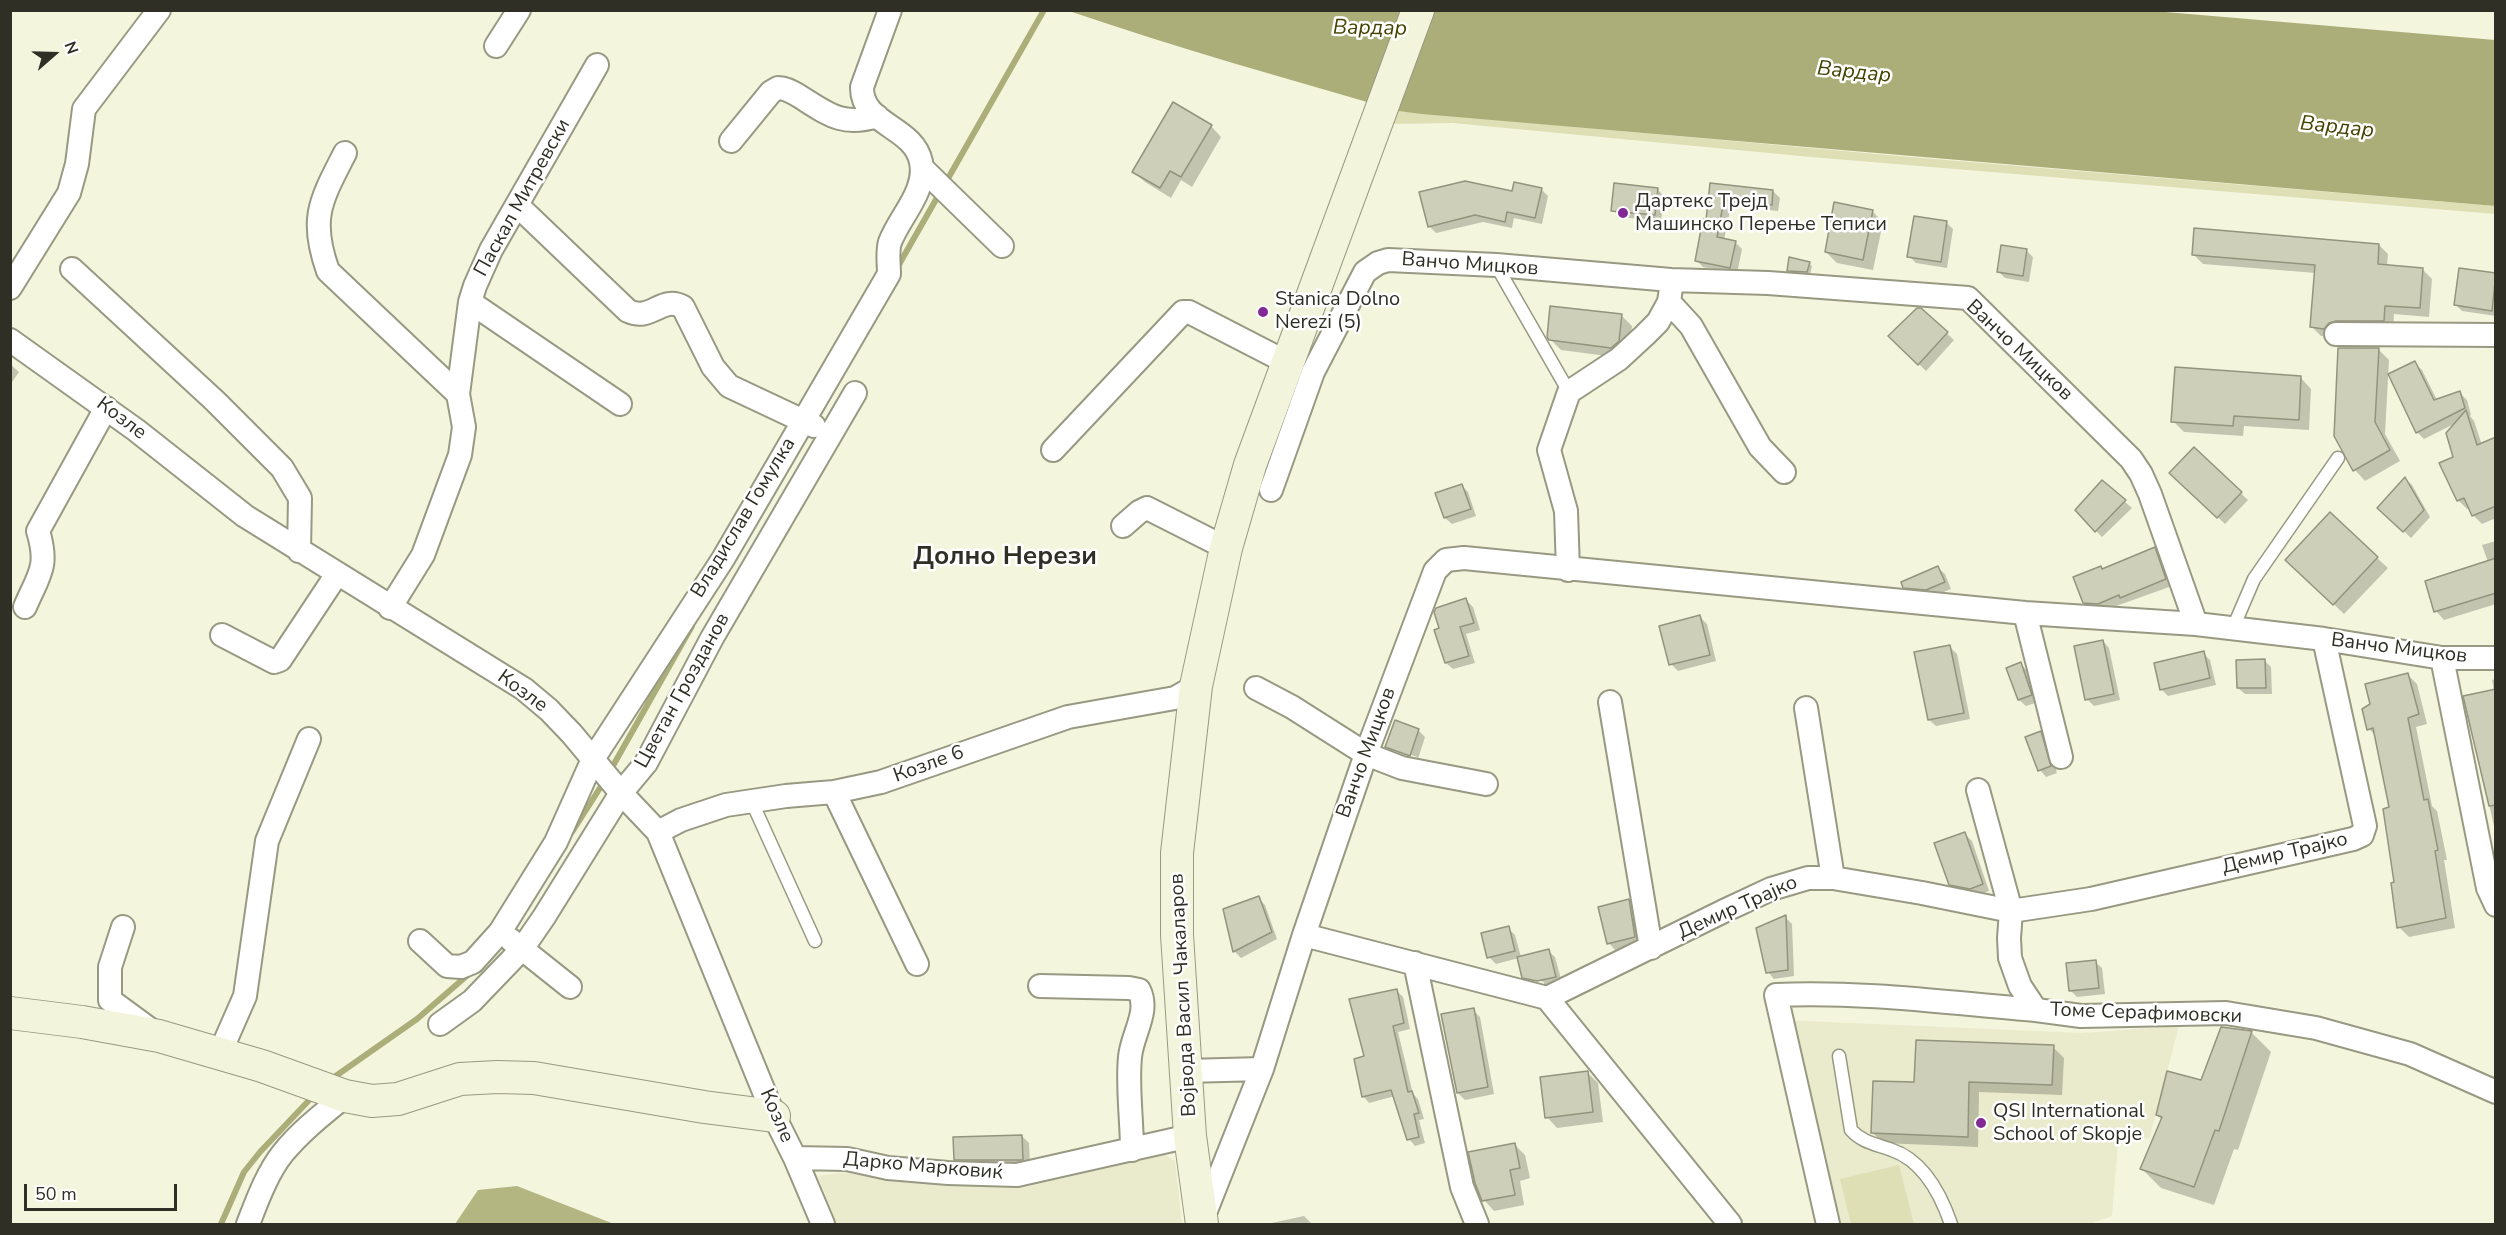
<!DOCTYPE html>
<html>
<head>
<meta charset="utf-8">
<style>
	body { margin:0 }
	#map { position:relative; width:2506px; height:1235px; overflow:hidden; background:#f4f5dd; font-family:"Nunito Sans",sans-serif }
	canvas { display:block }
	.frame { position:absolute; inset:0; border:12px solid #2f2f26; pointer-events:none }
	.north { position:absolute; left:24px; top:24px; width:60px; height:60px; -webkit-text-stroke:4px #fff; paint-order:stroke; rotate:70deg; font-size:16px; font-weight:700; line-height:24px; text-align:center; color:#2f2f26 }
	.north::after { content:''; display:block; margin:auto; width:21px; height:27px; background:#2f2f26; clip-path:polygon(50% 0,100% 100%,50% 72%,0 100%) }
	.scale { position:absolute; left:24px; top:1184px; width:153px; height:27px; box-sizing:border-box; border:3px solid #2f2f26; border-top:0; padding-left:8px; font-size:18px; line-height:21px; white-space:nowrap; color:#2f2f26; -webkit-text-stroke:4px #fff; paint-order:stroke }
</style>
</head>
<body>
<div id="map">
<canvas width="2506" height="1235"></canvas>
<div class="frame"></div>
<div class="north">N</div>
<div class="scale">50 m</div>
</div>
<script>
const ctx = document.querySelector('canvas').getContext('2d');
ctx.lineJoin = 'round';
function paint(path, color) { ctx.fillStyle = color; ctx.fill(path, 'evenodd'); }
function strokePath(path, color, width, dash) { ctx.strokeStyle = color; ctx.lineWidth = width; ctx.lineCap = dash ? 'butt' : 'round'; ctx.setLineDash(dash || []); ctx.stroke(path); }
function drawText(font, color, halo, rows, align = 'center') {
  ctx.font = font + ' "Nunito Sans",sans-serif'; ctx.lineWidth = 5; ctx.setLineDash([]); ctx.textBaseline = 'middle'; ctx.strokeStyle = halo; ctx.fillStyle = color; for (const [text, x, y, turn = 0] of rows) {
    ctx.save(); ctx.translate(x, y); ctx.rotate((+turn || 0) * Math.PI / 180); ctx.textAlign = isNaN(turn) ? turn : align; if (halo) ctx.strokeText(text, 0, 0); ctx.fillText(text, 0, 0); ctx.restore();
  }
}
paint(new Path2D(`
	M1782,1020L2082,1033L2179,1026L2149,1139L2119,1132L2112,1216L2089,1224H1833Z
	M1164,1154L1175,1161L1182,1224H837L818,1176L845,1172L894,1179L1016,1184L1061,1179Z`), '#e9ebcc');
paint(new Path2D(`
	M1398,111L1899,156L2495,206V214L1811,157L1453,123L1393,124Z
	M1899,1165L1914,1224H1851L1840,1179Z`), '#dedfb5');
paint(new Path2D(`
	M517,1186L614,1224H455L478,1190Z`), '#b4b681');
paint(new Path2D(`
	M2142,10L2495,40V206L1422,114L1398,111C1288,79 1177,48 1069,11Z`), '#acae7a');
paint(new Path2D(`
	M1211,126L1221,137L1192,187L1181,180L1171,198L1145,182L1134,172Z
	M1711,184L1773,191L1780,198L1778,211L1731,206L1724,240L1735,242L1742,249L1737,274L1703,267L1696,260L1708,222Z
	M1541,189L1548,196L1542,224L1514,218L1512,228L1483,222L1436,233L1429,226L1513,193Z
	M1657,189L1664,196L1661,221L1620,217L1613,210Z
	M1872,211L1883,222L1873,270L1837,263L1826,252Z
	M1946,222L1953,229L1947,268L1916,263L1909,256Z
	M2379,245L2388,254L2387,266L2422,269L2432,279L2429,317L2394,314L2393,330L2334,337L2321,336L2312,327L2316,273L2203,264L2193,254Z
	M2026,250L2033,257L2029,282L2005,278L1998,271Z
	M1809,263L1812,266L1810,275L1791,273L1788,270Z
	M2496,275V316L2462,311L2455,304Z
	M1921,309L1954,340L1926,371L1891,336Z
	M1621,315L1632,326L1629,352L1622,358L1561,350L1550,339Z
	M2378,349L2389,360L2385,434L2400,461L2365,481L2355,470Z
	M2415,363L2422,370L2437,400L2460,393L2467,400L2471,415L2470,416L2474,421L2482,445L2496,438V518L2482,524L2473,515L2470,508L2467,509L2459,501L2441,464L2455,458L2456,423L2424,439L2417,432Z
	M10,364L19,372L10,385Z
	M2301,378L2311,389L2309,430L2244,426L2243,436L2184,432L2173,421Z
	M2194,449L2248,500L2225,524L2171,473Z
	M2405,479L2412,485L2430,517L2411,538L2379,508Z
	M2102,482L2132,508L2102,537L2096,531Z
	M1461,485L1468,492L1476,516L1452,524L1445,518Z
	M2496,541V604L2444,620L2436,611L2488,562L2482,545Z
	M2154,549L2161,556L2172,586L2105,610H2092L2085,602L2103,570Z
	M2377,558L2388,568L2344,614L2298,570Z
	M1938,568L1945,574L1951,589L1934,596L1912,594L1905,587Z
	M1466,600L1473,607L1480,630L1466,634L1475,663L1453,669L1446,663L1436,631Z
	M1700,617L1707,624L1716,661L1678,671L1671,664Z
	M2103,641L2109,648L2120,700L2094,706L2087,699Z
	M1950,647L1957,654L1970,719L1936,726L1929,720Z
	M2203,653L2210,660L2216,685L2168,696L2161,689Z
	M2264,660L2271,667L2272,694H2245L2238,688Z
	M2021,664L2027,671L2038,702L2026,706L2019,700L2008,669Z
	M2407,674L2417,684L2427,724L2416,727L2432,806L2437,811L2447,860H2444L2455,928L2409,937L2399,927L2391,808L2376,736L2369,729Z
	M2496,679V835L2465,697L2494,691L2492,680Z
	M1418,730L1425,737L1417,762L1394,754L1387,747ZM1393,748L1417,757L1416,760L1393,751Z
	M2040,733L2047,740L2057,773L2046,777L2040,770Z
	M1965,834L1972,841L1989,891L1978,895L1957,891L1950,884Z
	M1258,898L1265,905L1277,939L1241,958L1234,951Z
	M1629,901L1636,908L1641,944L1615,950L1609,943Z
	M1785,917L1792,924L1794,976L1774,979L1768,972Z
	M1508,928L1515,935L1521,957L1548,951L1555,957L1562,983L1545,988L1531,984L1527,980L1544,985V982L1527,977V980L1524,977L1519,958L1496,964L1489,957Z
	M2095,962L2102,968L2105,994L2077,997L2070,990Z
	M1396,990L1403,997L1410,1029L1398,1032L1413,1094L1418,1099L1424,1119L1419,1120L1425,1143L1415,1146L1409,1139L1395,1096L1369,1103L1363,1096L1365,1057Z
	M1473,1010L1480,1017L1494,1094L1465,1100L1458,1093Z
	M2251,1032L2271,1052L2238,1150L2234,1149L2214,1205L2161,1188L2142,1169L2162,1119L2157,1115L2201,1082Z
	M2053,1047L2064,1058L2062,1095L1979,1092L1978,1147L1883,1143L1873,1133L1916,1084Z
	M1587,1072L1598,1083L1603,1122L1557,1128L1547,1117Z
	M1022,1136L1029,1143L1030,1166H962L955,1159Z
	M1514,1144L1525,1155L1530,1178L1520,1181L1524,1205L1494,1211L1484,1200Z
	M1304,1216L1312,1224H1267Z`), '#0003');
strokePath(new Path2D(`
	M897,268L1044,10
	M610,771L692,626
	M572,832L605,780
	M330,1080L417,1019L470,973
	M221,1224L244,1172L260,1152L314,1095`), '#acae7a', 6);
const building = new Path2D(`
	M1173,102L1212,125L1181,177L1170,171L1160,188L1132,172Z
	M1465,181L1512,191L1514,182L1542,188L1535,218L1507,212L1505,222L1475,215L1428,227L1419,192Z
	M1614,183L1658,188L1655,215L1611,211Z
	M1710,183L1773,190L1772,205L1724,200L1717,237L1736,241L1730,268L1695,261L1703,219L1706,220Z
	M1834,202L1873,210L1863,260L1825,252Z
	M1914,216L1947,221L1941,262L1907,257Z
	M2194,228L2379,244L2378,264L2423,268L2420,308L2385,306L2384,321H2336L2329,323L2324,329L2310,327L2315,265L2192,255Z
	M2001,245L2027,249L2023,276L1997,272Z
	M1789,257L1810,262L1807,272L1787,271Z
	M2459,268L2496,273L2492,311L2454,305Z
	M1550,306L1622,314L1619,341L1611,348L1549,340L1547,337Z
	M1917,308H1921L1948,332L1918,365L1888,336Z
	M2338,348H2379L2375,422L2390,450L2353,471L2334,436Z
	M2415,361L2434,400L2460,391L2465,408L2416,433L2388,374Z
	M2175,367L2301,376L2299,420L2234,416L2233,426L2171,422Z
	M2466,410L2477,445L2496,437V506L2472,516L2464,498L2457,501L2439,463L2453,457L2446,433Z
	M2194,447L2242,492L2217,518L2169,473Z
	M2405,477L2424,510L2403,532L2377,508Z
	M2102,480L2126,500L2095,532L2075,510Z
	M1462,484L1471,509L1444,518L1435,493Z
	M2330,512L2378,557L2333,605L2285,560Z
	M2155,547L2166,579L2120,598L2119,595L2098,604L2083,603L2073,577L2101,566L2102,569Z
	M2496,558V593L2434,612L2425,581Z
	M1938,566L1945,582L1926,590L1903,588L1901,582Z
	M1466,598L1474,623L1460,627L1469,656L1445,663L1434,630L1439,628L1434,612L1436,608Z
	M1700,615L1710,655L1669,665L1659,626Z
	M2103,640L2114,694L2085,700L2074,646Z
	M1950,645L1964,713L1928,720L1914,652Z
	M2204,651L2210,678L2160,690L2154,663Z
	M2265,659L2266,688H2237L2236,660Z
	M2021,662L2032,695L2018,700L2006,668Z
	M2408,673L2419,714L2408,718L2424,800L2428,799L2438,850L2435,851L2446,918L2397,928L2391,883L2394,882L2383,809L2389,807L2373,728L2367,730L2362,709L2370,704L2365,684Z
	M2496,689V805L2489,806L2463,696Z
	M1395,720L1419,729L1410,756L1385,747Z
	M2041,731L2051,766L2038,771L2025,737Z
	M1965,832L1983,884L1970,889L1949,885L1934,843Z
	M1259,896L1272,932L1233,952L1223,909Z
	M1629,899L1635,937L1607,944L1598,907Z
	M1786,915L1788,970L1766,973L1756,928Z
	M1509,926L1515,951L1487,958L1481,933Z
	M1549,949L1556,977L1537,981L1522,978L1517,957Z
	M2096,960L2099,988L2069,991L2066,963Z
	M1397,989L1404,1023L1393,1026L1408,1092L1412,1091L1419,1113L1414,1114L1419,1137L1407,1140L1391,1090L1362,1097L1354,1059L1364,1056L1349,999Z
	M1474,1008L1488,1087L1457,1093L1441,1014Z
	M2221,1027L2252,1031L2219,1131L2215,1130L2194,1187L2140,1169L2162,1117L2156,1115L2167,1071L2201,1080Z
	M1916,1040L2054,1045L2052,1085L1969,1082L1968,1137L1871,1133L1873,1081L1914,1082Z
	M1588,1071L1593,1112L1545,1118L1540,1077Z
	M1022,1135L1023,1160H954L953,1137Z
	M1515,1143L1520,1168L1510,1170L1515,1195L1482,1201L1475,1183L1468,1152Z`);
paint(building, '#cecfb8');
strokePath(building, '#93947d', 1.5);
const lane = new Path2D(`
	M1496,265L1569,392
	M2233,628L2254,579L2338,458
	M751,800L815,941
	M1839,1056L1851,1130C1863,1143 1876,1144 1892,1150C1924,1161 1941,1195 1951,1224`);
const street = new Path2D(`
	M496,46L519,10
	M731,141L771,92L778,88C786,88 792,92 799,96C828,114 842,127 877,116
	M345,153C321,200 309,218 328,271L458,394
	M922,168L1002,246
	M517,205L628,311C652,322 661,295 683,307L713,367L729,386L814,426
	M72,269L215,401L282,468L300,498L299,551
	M10,288L69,193L77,164L84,109L159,10
	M1671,288L1669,302L1691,326L1760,447L1784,472
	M470,302L620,404
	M2336,334L2496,335
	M10,340L136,430L245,516L524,689L549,710L572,734L621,793L658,832L774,1116L795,1158L823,1224
	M1053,450L1183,312H1189L1288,363
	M1271,490L1313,372L1365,272L1378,263L1388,260L1496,265L1671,280L1768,283L1968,298L2131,459L2141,474L2150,494L2196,624
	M1123,526L1139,512L1147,508L1226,548
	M1568,570L1566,511L1549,450L1569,392L1619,359L1645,335L1658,322L1669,302
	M25,607C39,574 49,567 38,531L106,408
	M390,608L423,555L460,455L464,427L458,394L470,302L475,286L491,250L597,65
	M2025,613L2061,757
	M222,635L274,662L280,660L337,574
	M2442,658L2488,888L2496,905
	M1256,688L1292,707L1366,754L1402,768L1486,784
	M1610,702L1651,948
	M1806,708L1833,878
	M1978,790L2011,911L2009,938L2010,958L2020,986L2036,1010L2081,1016L2226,1013L2316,1028L2410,1054L2496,1092
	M834,792L917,964
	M658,832L681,820L726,805L786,796L834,792L881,782L1068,717L1175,698L1196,686
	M123,927L110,967V1000L155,1033
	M1304,935L1547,998L1726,910L1771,889L1808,878H1833L1922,893L2011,911L2091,899L2353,839L2362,835L2365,826L2324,639
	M511,940L570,987
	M420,941L447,966L461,967L473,962L500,932L556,842L593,759L723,559L889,274C889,264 887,251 890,242C900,216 927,191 921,162C914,126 861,125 862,87L890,10
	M1415,963L1462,1187L1477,1224
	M1040,986L1129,988L1139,990C1150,1012 1132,1034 1130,1057C1127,1086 1132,1121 1132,1150
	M1547,998L1730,1224
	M440,1024L472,1001L522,949L544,917L621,793L646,763L712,638L855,393
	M220,1053L245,996L267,841L309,739
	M1186,1071L1262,1069
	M795,1158L847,1159L888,1168L948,1173L1017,1175L1190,1136
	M1203,1218L1262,1069L1304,935L1366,754L1435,571L1446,560L1464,558L2025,613L2196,624L2324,639L2442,658H2496
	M248,1224C257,1201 267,1173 283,1153C301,1131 323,1114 345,1096
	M1828,1224L1776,995C1862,991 1950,1003 2036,1010`);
const secondary = new Path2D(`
	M10,1013L82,1022L159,1036L262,1066L345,1096L372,1101L398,1099L460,1079L497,1077L534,1078L704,1107L774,1116
	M1202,1224L1190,1136L1177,935V853L1196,686L1226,548L1250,465L1418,10`);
strokePath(lane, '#989982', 15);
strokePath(street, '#989982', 26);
strokePath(secondary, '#989982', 34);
strokePath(lane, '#fff', 12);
strokePath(street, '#fff', 22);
strokePath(secondary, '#f3f4dc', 32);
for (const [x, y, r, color] of [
	[1623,213,6,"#822996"],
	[1263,312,6,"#822996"],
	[1981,1123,6,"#822996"]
]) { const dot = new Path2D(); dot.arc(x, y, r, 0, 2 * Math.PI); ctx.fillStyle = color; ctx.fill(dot); strokePath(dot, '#fff', 2); }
drawText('20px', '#2f2f26', '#fff', [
	["Паскал Митревски",523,198,-61],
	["Ванчо Мицков",1470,265,4],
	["Ванчо Мицков",2019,351,43],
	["Козле",121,419,37],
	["Владислав Гомулка",744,518,-59],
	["Ванчо Мицков",2399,649,7],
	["Цветан Грозданов",683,691,-61],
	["Козле",522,692,36],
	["Ванчо Мицков",1367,753,-70],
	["Козле 6",929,765,-20],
	["Демир Трајко",2285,854,-13],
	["Демир Трајко",1738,908,-24],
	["Војвода Васил Чакаларов",1184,995,-93],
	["Томе Серафимовски",2146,1014,2],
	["Козле",776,1116,66],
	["Дарко Марковиќ",923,1167,5]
]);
drawText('20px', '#2f2f26', '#fff', [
	["Дартекс Трејд",1635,202],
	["Машинско Перење Теписи",1635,225],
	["Stanica Dolno",1275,300],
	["Nerezi (5)",1275,323],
	["QSI International",1993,1112],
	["School of Skopje",1993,1135]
], 'left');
drawText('italic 21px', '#444301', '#fff', [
	["Вардар",1370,29,1],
	["Вардар",1854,73,6],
	["Вардар",2337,128,6]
]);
drawText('bold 26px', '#2f2f26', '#fff', [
	["Долно Нерези",1005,558]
]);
</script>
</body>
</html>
